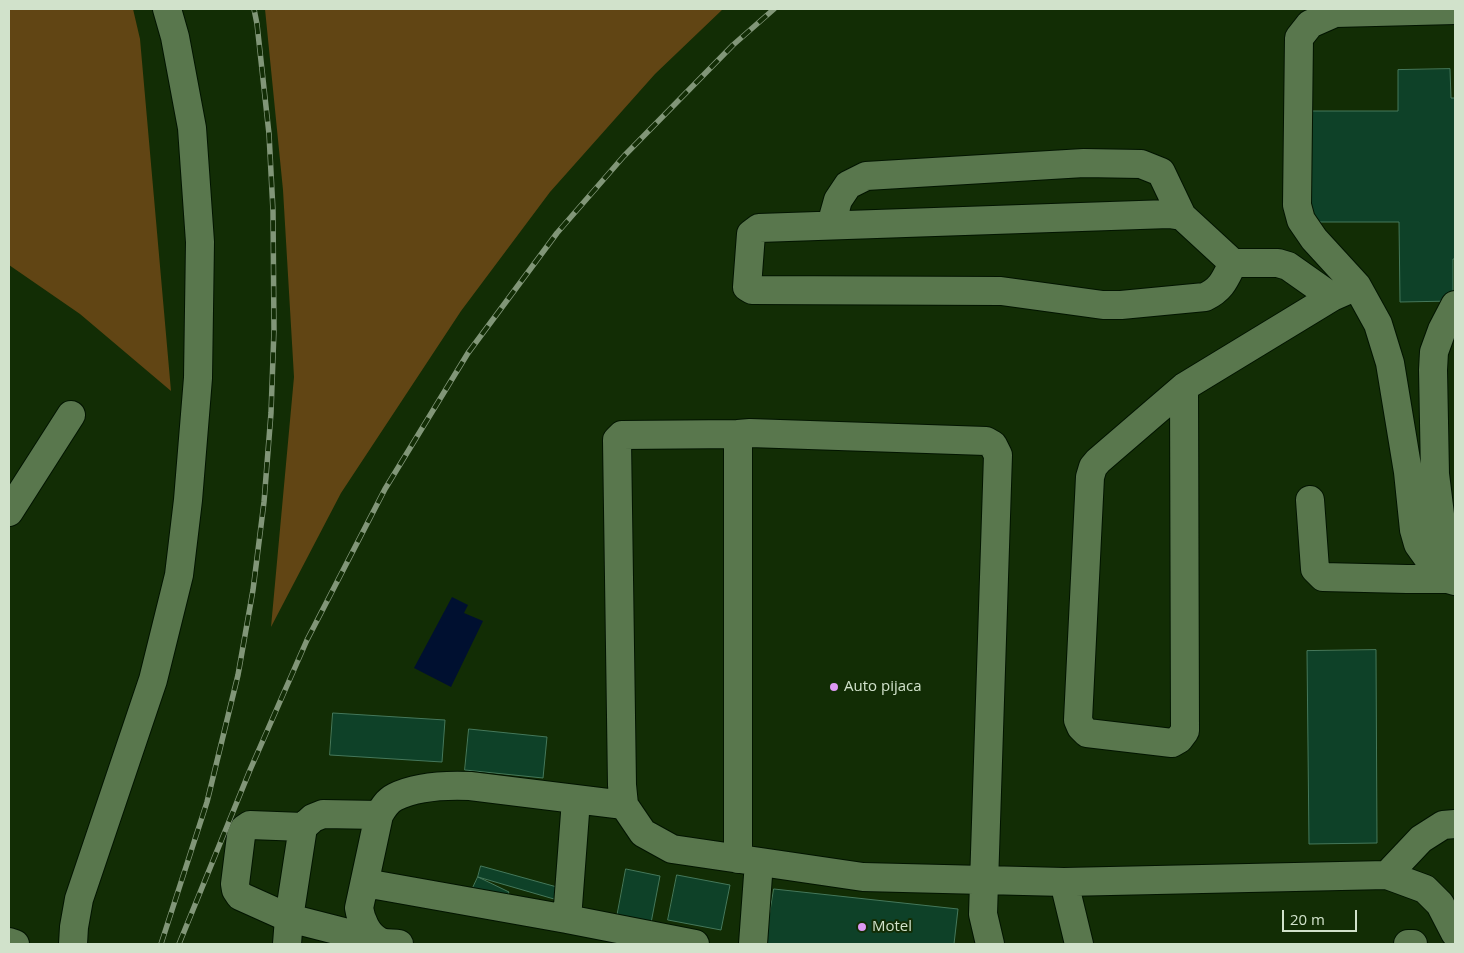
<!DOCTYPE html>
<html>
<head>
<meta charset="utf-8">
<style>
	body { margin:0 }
	#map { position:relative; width:1464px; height:953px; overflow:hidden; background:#122d05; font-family:"Open Sans",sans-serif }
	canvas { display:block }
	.frame { position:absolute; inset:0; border:10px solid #d1e2cb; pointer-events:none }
	.scale { position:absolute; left:1282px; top:910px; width:75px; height:22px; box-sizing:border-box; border:2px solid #d1e2cb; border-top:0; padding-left:6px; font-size:15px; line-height:18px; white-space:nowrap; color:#d1e2cb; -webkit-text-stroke:4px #122d05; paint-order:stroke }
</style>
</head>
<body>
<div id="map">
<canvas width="1464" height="953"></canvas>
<div class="frame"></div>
<div class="scale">20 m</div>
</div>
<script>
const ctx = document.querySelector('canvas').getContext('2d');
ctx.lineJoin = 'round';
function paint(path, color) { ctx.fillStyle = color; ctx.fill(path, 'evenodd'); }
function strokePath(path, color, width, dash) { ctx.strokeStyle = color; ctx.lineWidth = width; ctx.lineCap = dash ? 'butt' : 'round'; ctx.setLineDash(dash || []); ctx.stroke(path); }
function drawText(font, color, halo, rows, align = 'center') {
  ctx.font = font + ' "Open Sans",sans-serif'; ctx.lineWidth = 4; ctx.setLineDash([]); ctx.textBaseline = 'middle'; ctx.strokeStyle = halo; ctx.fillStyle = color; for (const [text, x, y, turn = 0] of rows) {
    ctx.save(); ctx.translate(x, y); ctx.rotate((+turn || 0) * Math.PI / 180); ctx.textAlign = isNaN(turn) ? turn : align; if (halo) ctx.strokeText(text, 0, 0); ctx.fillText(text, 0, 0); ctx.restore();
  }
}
paint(new Path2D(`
	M9,9H133L140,39L171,391L80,314L9,265Z
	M265,9H723L655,74L550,192L461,311L341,493L271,627L294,377L283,190Z`), '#614514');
paint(new Path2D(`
	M452,597L468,605L464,613L483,621L451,687L414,668Z`), '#001030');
const building = new Path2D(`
	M1450,69L1451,98H1455V259H1453V301L1400,302L1399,222H1307V111H1398V70Z
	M1376,650L1377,843L1309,844L1307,651Z
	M333,713L445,720L442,762L330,755Z
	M469,729L547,737L543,778L465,770Z
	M481,866L557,887L554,899L478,877Z
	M626,869L660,876L651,923L617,917Z
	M677,875L730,885L721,930L668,920Z
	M478,877L509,892L502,906L471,892Z
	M774,889L958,909L954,944H765Z`);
paint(building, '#0e4128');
strokePath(building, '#45785b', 1);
const minor = new Path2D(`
	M1455,10L1335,13L1310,24L1299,38L1297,205L1301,220L1314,239L1357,286L1378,324L1390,363L1408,472L1414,530L1418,544L1428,558L1448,579L1455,581
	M831,225L838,200L848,185L866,176L1084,163L1141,164L1161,172L1182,216
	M1233,263C1225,279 1222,289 1205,297L1121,305H1103L1001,291L752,290L747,287L751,234L759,228L1169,214L1182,216L1233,263H1278L1288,266L1332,297
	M1184,387L1185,731L1179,739L1172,743L1087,733L1081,727L1078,720L1090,477L1093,467L1098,461L1184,387L1332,297L1357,286
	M738,434L622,435L617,440L622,785L624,805L643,833L672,849L863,877L1064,882L1387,875L1425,889L1440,904L1455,933
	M1310,500L1315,569L1323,577L1407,579H1448L1435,474L1433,370L1434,352L1442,330L1455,305
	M9,512L71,415
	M379,815L323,814L313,818L303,827L289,918L379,941
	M738,859V434L750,433L986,441L993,445L998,455L983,914L990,944
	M1387,875L1421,839L1443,825L1455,824
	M1064,882L1079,944
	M365,883L567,919L576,800
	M567,919L695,944
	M9,942L15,944
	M73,944L74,927L79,899L153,680L179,575L188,500L198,378L200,242L192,128L175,37L167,9
	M287,944L289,918L240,896L236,890L235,884L241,836L244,829L250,825L303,827
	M399,944C393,943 384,944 379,941C367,935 361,920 359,908L379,815C383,808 387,801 395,797C417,786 446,785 470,786L624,805
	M753,944L759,862
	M1408,944H1413`);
strokePath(minor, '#021400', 30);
strokePath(minor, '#59774d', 28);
const rail = new Path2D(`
	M161,944L207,802L238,675L253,590L264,502L271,413L274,330L273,211L269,134L257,24L254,9
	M179,944L250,770L307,640L385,489L468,353L557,233L624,156L733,45L774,9`);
strokePath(rail, '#819678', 5.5);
strokePath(rail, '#122d05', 4, [11]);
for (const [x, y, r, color] of [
	[834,687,5,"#dd99f3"],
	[862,927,5,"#dd99f3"]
]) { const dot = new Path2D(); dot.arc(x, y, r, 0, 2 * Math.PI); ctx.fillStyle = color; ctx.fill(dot); strokePath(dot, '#122d05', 2); }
drawText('15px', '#d1e2cb', '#122d05', [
	["Auto pijaca",844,687],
	["Motel",872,927]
], 'left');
</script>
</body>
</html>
